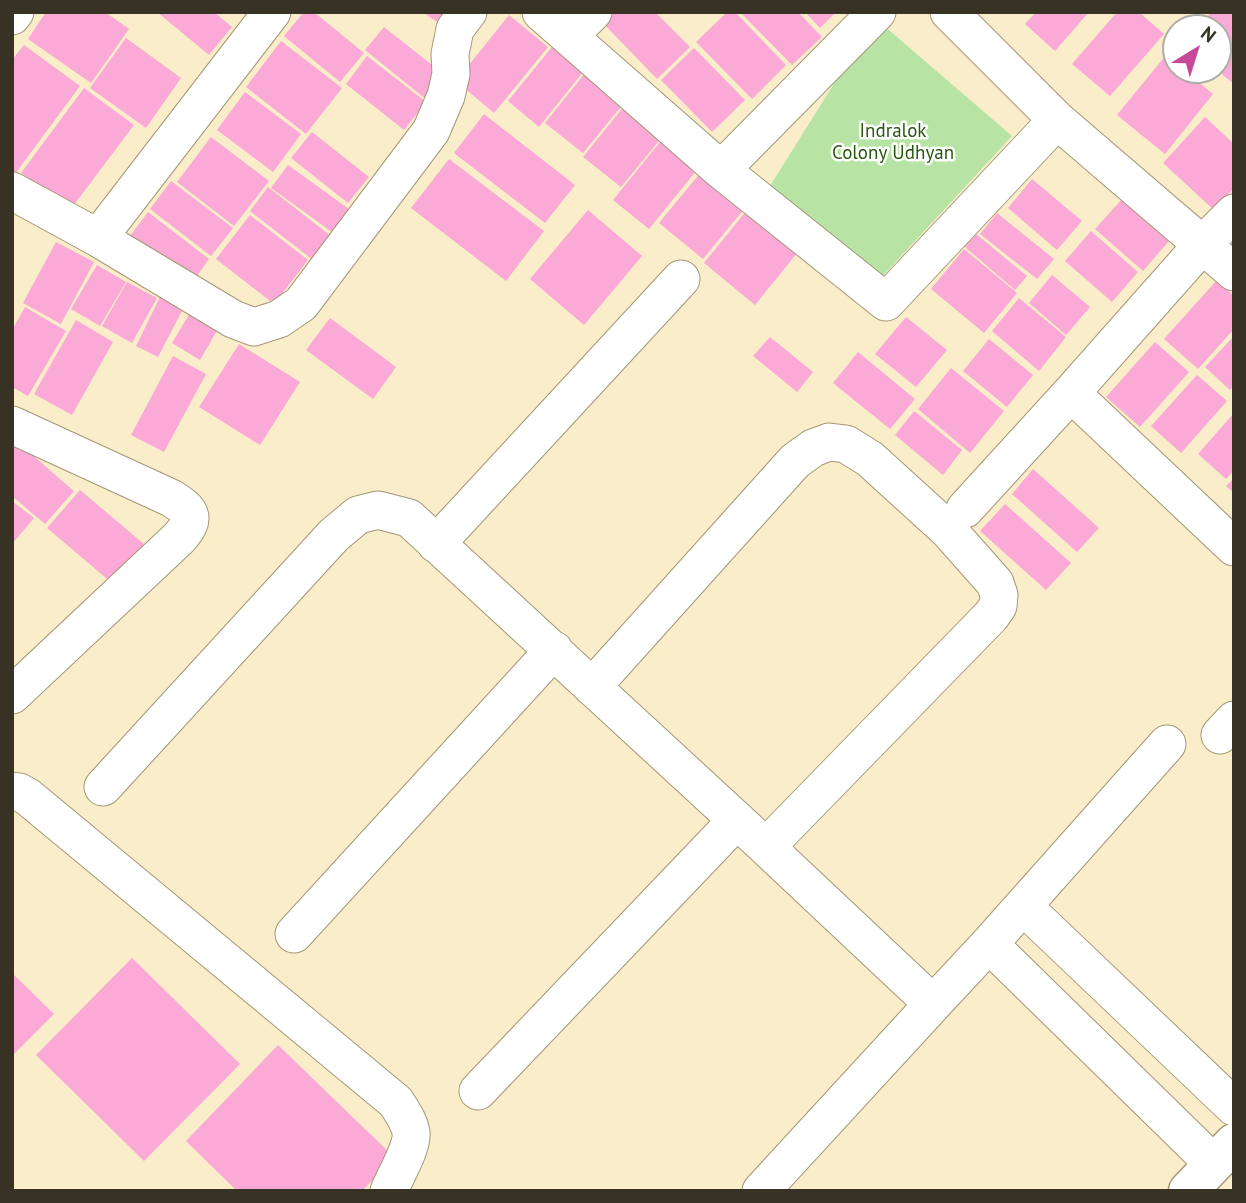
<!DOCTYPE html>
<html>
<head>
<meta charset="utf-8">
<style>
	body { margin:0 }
	#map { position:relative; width:1246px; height:1203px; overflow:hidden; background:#faedc9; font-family:"PT Sans",sans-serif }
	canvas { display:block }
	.frame { position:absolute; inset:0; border:14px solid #373224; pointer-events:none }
	.north { position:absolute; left:1162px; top:14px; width:70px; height:70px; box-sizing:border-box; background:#fff; border:2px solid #afada7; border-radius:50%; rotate:38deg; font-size:19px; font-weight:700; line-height:28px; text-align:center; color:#373224 }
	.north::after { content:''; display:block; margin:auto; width:24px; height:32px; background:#c64997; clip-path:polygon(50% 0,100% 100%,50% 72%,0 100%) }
</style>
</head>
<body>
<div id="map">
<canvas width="1246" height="1203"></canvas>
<div class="frame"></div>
<div class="north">N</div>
</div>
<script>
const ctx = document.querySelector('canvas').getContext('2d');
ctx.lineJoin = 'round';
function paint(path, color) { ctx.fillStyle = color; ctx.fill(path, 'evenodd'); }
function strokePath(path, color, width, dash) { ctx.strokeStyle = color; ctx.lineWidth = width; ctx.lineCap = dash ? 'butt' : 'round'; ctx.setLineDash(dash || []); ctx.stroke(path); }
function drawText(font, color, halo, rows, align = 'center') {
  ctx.font = font + ' "PT Sans",sans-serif'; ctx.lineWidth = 5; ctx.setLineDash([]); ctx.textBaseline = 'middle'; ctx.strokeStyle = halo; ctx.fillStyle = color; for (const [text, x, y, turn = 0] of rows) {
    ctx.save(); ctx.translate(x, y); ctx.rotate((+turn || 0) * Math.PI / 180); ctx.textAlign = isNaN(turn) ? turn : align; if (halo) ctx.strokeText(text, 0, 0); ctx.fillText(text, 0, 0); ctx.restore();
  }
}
paint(new Path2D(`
	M875,18L1012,136L879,280L770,186Z`), '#b7e3a5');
paint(new Path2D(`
	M46,12H105L129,29L91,83L28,39Z
	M157,12H214L232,27L209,55Z
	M304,12H314L364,53L340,82L284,36Z
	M423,12H446L438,23Z
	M612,12H655L690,47L657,79L602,22Z
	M727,12H735L786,65L752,99L696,42Z
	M740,12H798L822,37L792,65Z
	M805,12H836L820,28Z
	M1036,12H1089L1055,51L1025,24Z
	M1117,12H1139L1164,34L1110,96L1072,64Z
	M1211,12H1234V84L1218,71V28H1199Z
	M509,15L548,47L494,113L456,81Z
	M384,27L446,76L427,100L365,50Z
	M126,38L181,78L146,128L90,88Z
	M281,41L342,88L306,134L246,87Z
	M24,45L80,86L15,174L12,173V60Z
	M552,47L583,72L539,127L508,101Z
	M694,48L745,100L712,132L661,80Z
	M1166,55L1176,64V70H1184L1213,94L1165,154L1117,115Z
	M367,56L426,102L404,130L346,84Z
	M586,72L624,103L583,153L545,123Z
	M84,88L134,125L70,210L21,173Z
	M245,92L301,134L273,172L217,130Z
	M625,105L663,136L621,187L583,157Z
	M484,114L575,185L545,223L454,153Z
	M1205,117L1234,144V188L1214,210L1163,163Z
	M312,132L369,177L348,203L291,158Z
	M665,136L701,165L649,229L613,200Z
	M211,137L269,181L234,226L177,182Z
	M449,159L544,231L506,281L411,208Z
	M288,165L349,209L332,232L271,188Z
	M701,172L745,208L703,259L659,223Z
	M1032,179L1082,221L1057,250L1008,208Z
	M171,181L233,228L211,256L150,209Z
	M268,187L331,236L313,260L250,211Z
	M1122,199L1169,241L1143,271L1095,229Z
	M751,205L802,247L755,305L704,263Z
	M588,210L642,256L584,325L530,279Z
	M148,212L209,259L192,283L130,236Z
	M997,213L1054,259L1037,279L980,234Z
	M250,215L308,260L274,304L216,259Z
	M1091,231L1138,272L1112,302L1065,261Z
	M976,234L1027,276L1015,290L965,247Z
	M56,242L94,262L61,324L23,303Z
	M964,249L1017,293L984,333L931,289Z
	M97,265L126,282L100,326L71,309Z
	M1052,275L1090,307L1066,335L1029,303Z
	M1217,280L1234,296V329L1198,369L1164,339Z
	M127,282L157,298L132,343L102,326Z
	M160,297L183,309L158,357L136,346Z
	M1019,298L1066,337L1039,371L992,331Z
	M197,301L225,317L200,360L172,343Z
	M25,307L66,331L28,396L12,387V330Z
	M906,317L947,350L916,387L875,354Z
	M330,318L396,367L373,399L306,350Z
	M76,320L113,342L72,415L34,394Z
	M1234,336V386L1230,390L1205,367Z
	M770,337L813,372L797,392L753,356Z
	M989,339L1033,375L1007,407L963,371Z
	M1155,342L1189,372L1140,427L1106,397Z
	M239,344L300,382L260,445L199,407Z
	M858,352L915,399L890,429L833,383Z
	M173,356L206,374L164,452L131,435Z
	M951,368L1004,411L970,453L918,409Z
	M1197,375L1227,401L1181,453L1151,426Z
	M914,411L962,450L943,475L895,435Z
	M1234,413V470L1226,479L1198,454Z
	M15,440L74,491L45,524L12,496V443Z
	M1033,469L1099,528L1077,552L1012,494Z
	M1234,478V493L1226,486Z
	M80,490L144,544L112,583L47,528Z
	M12,501L34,518L12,544Z
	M1005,504L1071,563L1046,590L980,531Z
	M132,958L240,1064L144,1161L36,1055Z
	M12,973L54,1014L12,1056Z
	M278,1045L394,1157L362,1191H237L186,1141Z`), '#fba9d7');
const street = new Path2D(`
	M541,12L721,170L886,302L1057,120
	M949,12L1057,120L1234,272
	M12,16L15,12
	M569,36L593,12
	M721,170L877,12
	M12,191L98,238L233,319L254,327L279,319L301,304L431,131L446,96L451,74L450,54L455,29L468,12
	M98,238L272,12
	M1071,393L1234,547
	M12,425L171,498C192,511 197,518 179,538L12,695
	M965,509L1071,393L1203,244L1234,213
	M436,544L681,279
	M592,687L795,461L813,448L829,442L846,444L870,459L948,530L995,583L999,595L998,606L991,616L766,847L933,1004L761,1191
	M1220,735L1234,720
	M103,787L334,535L358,515L378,510L409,518L766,847
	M12,791L19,792L28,797L396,1102C402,1112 409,1121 411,1132C413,1147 395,1176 389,1191
	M1023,906L1234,1107
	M294,934L554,650
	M989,944L1214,1164
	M933,1004L989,944L1167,744
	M478,1091L737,820`);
const secondary = new Path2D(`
	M1188,1191L1234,1143`);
strokePath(street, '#a39776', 39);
strokePath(secondary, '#a39776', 41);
strokePath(street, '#fff', 37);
strokePath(secondary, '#fff', 38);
drawText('19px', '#2a570e', '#fff', [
	["Indralok",893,132],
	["Colony Udhyan",893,154]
]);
</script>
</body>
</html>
